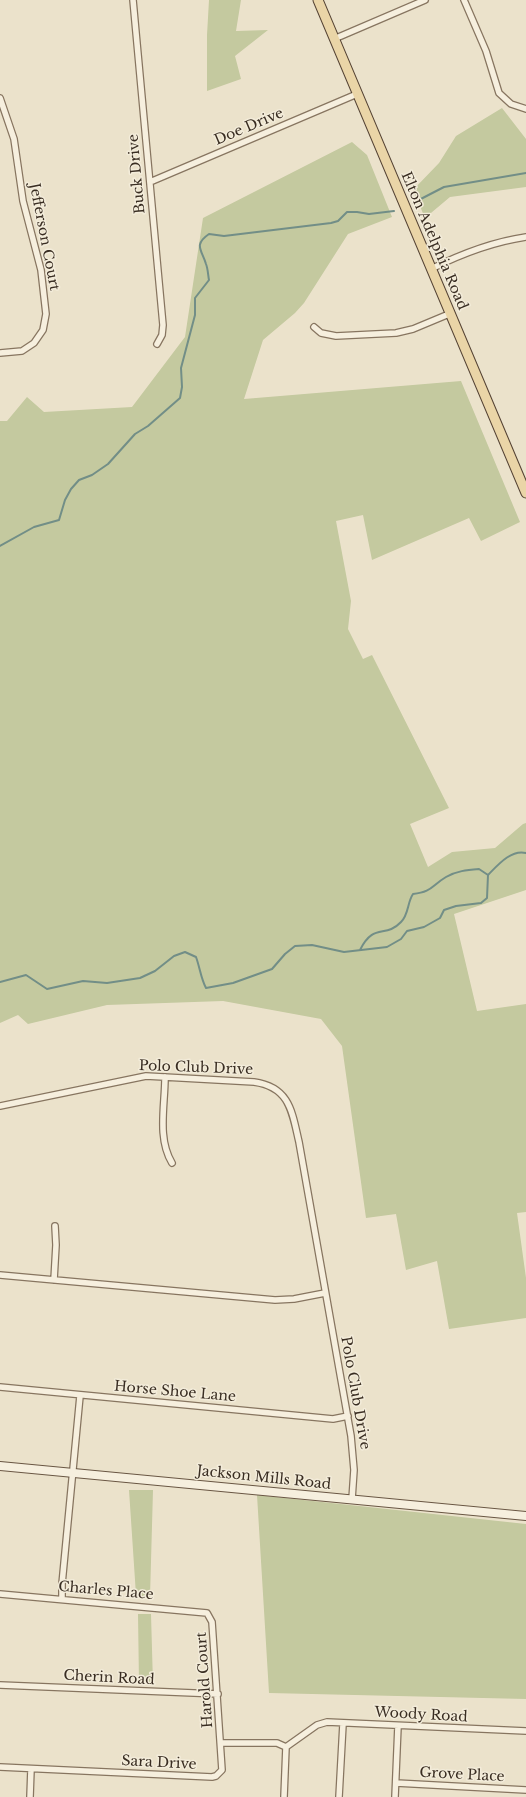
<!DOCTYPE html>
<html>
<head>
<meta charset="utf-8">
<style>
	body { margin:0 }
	canvas { display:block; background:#ebe2cb }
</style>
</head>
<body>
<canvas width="526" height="1797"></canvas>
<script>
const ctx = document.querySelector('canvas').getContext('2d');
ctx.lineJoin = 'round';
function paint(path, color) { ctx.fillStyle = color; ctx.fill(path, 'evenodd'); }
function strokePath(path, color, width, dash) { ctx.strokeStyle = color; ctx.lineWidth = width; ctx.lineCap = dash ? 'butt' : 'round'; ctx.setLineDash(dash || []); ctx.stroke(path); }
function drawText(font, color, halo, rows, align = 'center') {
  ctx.font = font + ' "Libre Baskerville",serif'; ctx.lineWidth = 3; ctx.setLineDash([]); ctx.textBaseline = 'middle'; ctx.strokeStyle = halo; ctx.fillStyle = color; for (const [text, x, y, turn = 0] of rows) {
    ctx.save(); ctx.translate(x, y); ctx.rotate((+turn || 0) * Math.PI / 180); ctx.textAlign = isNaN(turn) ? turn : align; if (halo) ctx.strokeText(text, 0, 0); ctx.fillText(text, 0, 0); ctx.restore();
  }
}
paint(new Path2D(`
	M209,0H241L236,31L268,30L235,56L241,79L207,91V35Z
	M502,108L526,139V187L450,197L425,218L413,190L439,163L456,136Z
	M352,142L367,155L392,217L348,234L304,303L295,313L263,340L244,399L461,381L520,522L481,541L469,518L372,560L363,515L336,521L351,601L348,629L363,659L372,655L449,808L410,824L428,867L452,852L495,848L523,824L526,823V890L454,914L477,1011L526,1004V1212L517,1213L526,1278V1318L449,1329L437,1261L406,1270L396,1214L366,1218L342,1046L321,1019L223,1001L107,1005L28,1024L18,1015L0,1023V421H7L27,397L44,412L132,407L185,337L203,218Z
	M129,1490H153L150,1597L136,1595Z
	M257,1495L526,1524V1699L269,1693Z
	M138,1614H151L153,1684H139Z`), '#c4c99f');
strokePath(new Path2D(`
	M413,203L444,187L526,173
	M0,546L34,527L59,520L65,500L71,489L79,480L92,475L108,464L135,434L148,426L180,398L182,387L181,368L195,315V298L209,280C208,275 208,269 206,264C202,250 193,245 209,234L224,236L331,223L338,221L347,212H357L369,214L394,211
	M488,875C497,866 511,849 526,853
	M0,982L26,975L47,989L83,981L107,983L140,978L155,971L174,956L185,952L196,957C200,968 201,979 206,988L233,983L272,969L285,954L295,946L312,945L344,952L387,947L401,939L407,931L424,927L440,918L444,910L456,906L481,903L487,898L488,875L479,869C467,870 456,871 446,877C431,886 432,892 413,894C407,903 409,914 401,922C385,939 374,922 360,950`), '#728e87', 2);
const street = new Path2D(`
	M133,0L163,325L162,335L157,344
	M464,0L486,51L499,93L511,104L526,109
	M334,39L425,0
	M0,98L14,139L23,201L41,270L46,314L43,330L34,343L22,351L0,353
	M150,182L357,94
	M431,269C461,254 492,242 526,237
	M314,327L321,333L336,336L396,333L413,329L449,314
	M165,1077C165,1106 157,1138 172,1163
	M0,1106L146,1076L254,1082C290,1087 292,1112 299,1142L351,1436L354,1470L352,1499
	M0,1275L275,1300L294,1299L325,1293
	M54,1280L56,1245L55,1226
	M0,1387L333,1419L348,1416
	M0,1594L207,1613L212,1622L222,1770L216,1776L212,1777L0,1767
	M62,1599V1584L80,1396
	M0,1685L218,1694
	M221,1743H277L286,1747
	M286,1747L317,1725L327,1722L526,1731
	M396,1783L526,1790
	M30,1797L31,1769
	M284,1797L286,1747
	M339,1797L343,1724
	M395,1797L398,1726`);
const secondary = new Path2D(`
	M0,1466L526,1516`);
const primary = new Path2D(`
	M318,0L526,493`);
strokePath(street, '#877560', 8);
strokePath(secondary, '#695643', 10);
strokePath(primary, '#554334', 11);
strokePath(street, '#f6efde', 5.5);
strokePath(secondary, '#f6efde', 8);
strokePath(primary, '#ead5a7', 9);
drawText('14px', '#392d22', '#f3ecda', [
	["Doe Drive",249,127,-23],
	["Buck Drive",137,174,-95],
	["Jefferson Court",44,237,79],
	["Elton Adelphia Road",434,241,67],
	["Polo Club Drive",196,1068,2],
	["Horse Shoe Lane",175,1392,5],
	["Polo Club Drive",355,1393,80],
	["Jackson Mills Road",264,1478,6],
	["Charles Place",106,1591,5],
	["Cherin Road",109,1678,3],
	["Harold Court",205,1680,-94],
	["Woody Road",421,1715,3],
	["Sara Drive",159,1763,3],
	["Grove Place",462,1775,3]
]);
</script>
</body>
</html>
